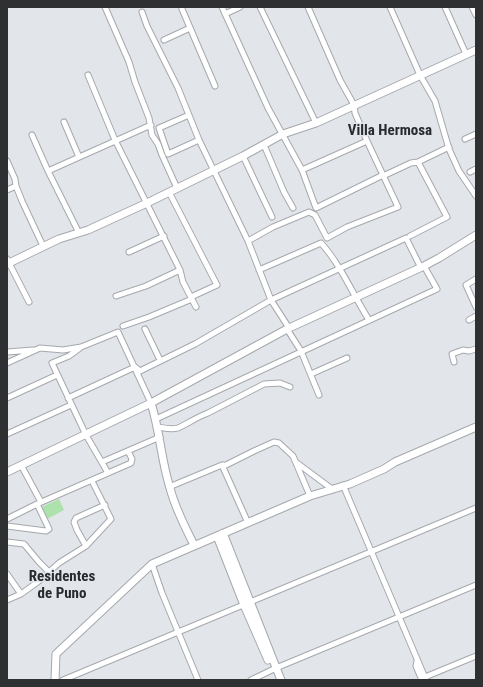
<!DOCTYPE html>
<html>
<head>
<meta charset="utf-8">
<style>
	body { margin:0 }
	#map { position:relative; width:483px; height:687px; overflow:hidden; background:#e2e5ea; font-family:"Roboto Condensed",sans-serif }
	canvas { display:block }
	.frame { position:absolute; inset:0; border:8px solid #2f3032; pointer-events:none }
</style>
</head>
<body>
<div id="map">
<canvas width="483" height="687"></canvas>
<div class="frame"></div>
</div>
<script>
const ctx = document.querySelector('canvas').getContext('2d');
ctx.lineJoin = 'round';
function paint(path, color) { ctx.fillStyle = color; ctx.fill(path, 'evenodd'); }
function strokePath(path, color, width, dash) { ctx.strokeStyle = color; ctx.lineWidth = width; ctx.lineCap = dash ? 'butt' : 'round'; ctx.setLineDash(dash || []); ctx.stroke(path); }
function drawText(font, color, halo, rows, align = 'center') {
  ctx.font = font + ' "Roboto Condensed",sans-serif'; ctx.lineWidth = 3; ctx.setLineDash([]); ctx.textBaseline = 'middle'; ctx.strokeStyle = halo; ctx.fillStyle = color; for (const [text, x, y, turn = 0] of rows) {
    ctx.save(); ctx.translate(x, y); ctx.rotate((+turn || 0) * Math.PI / 180); ctx.textAlign = isNaN(turn) ? turn : align; if (halo) ctx.strokeText(text, 0, 0); ctx.fillText(text, 0, 0); ctx.restore();
  }
}
paint(new Path2D(`
	M59,499L64,510L47,519L42,507Z`), '#ade2ac');
const street = new Path2D(`
	M105,7L129,62L135,82L149,118L152,135L158,144L162,155L177,188
	M222,7L268,108L302,170L316,208L383,175
	M260,7L316,123
	M390,7L420,75L435,101L449,149L459,171L476,196
	M445,7L466,54
	M472,7L476,15
	M182,9L215,86
	M142,12L147,26L178,88L199,140L248,241L271,300L289,328
	M225,14L240,7
	M164,40L190,28
	M88,75L115,140L180,270L183,282L196,307
	M189,115L159,128L168,154L199,140
	M64,122L79,157
	M32,135L48,171L79,233
	M465,139L476,134
	M264,145L284,192L293,208
	M243,156L272,217
	M7,161L15,179L16,186L22,201L43,246
	M302,170L367,141
	M48,171L151,125
	M470,172L476,169
	M383,176L411,163L418,162L449,147
	M7,190L16,186
	M169,192L217,285L191,297
	M410,236L447,217L418,162
	M248,241L273,227L309,212L315,215L327,238L347,227L398,207L367,141L355,113L354,105L340,80L308,7
	M129,252L164,236
	M7,259L29,302
	M259,270L321,243C341,265 353,295 369,320
	M476,279L466,285L476,307
	M116,296L146,286L180,270
	M469,320L476,316
	M123,326L149,317L192,299
	M145,329L160,360
	M287,329L301,351L319,395
	M80,348L69,356L52,363L86,435L108,473
	M7,352L33,350
	M454,362L452,354L463,350L469,351L476,349
	M7,363L40,348L63,350L81,347L118,332L151,403
	M311,374L347,358
	M7,398L57,375
	M68,398L135,367L140,371L195,344L271,300L406,238L421,268
	M156,419L437,289L424,266
	M158,427C164,428 171,430 178,428C187,424 197,417 208,413L264,384L280,383L290,387
	M7,434L71,405
	M102,462L160,437
	M297,463L332,489
	M21,465L41,502
	M222,465L248,523
	M343,485L426,680
	M169,487L222,465H226L254,451L274,442L279,443L293,456L310,496
	M7,519L37,504L131,463L132,459L128,451
	M7,526L46,531L49,529L37,504
	M7,542L24,544L39,562L49,572
	M86,546L77,530L74,522L76,518L105,505
	M152,564L162,593L198,680
	M7,574L21,594
	M7,600L21,594L39,581L59,563L86,546L111,519L92,481
	M417,661L416,666L422,680
	M425,677L476,656
	M63,680L476,508
	M251,680L276,668L476,585`);
const secondary = new Path2D(`
	M7,264L59,239L88,230L147,203L243,156L283,134L316,123L476,50
	M151,403C160,431 161,460 170,488C175,508 185,527 194,545
	M7,472L151,403L287,329L424,266L439,258L476,235
	M223,533L281,680
	M217,536L244,605L268,660
	M55,680L56,654L152,564L310,496L350,484L384,469L395,462L476,427`);
strokePath(street, '#a5a8ad', 7);
strokePath(secondary, '#a5a8ad', 9);
strokePath(street, '#fff', 5);
strokePath(secondary, '#fff', 7);
drawText('bold 15px', '#282a2e', '#e2e5ea', [
	["Villa Hermosa",390,131],
	["Residentes",62,577],
	["de Puno",62,594]
]);
</script>
</body>
</html>
